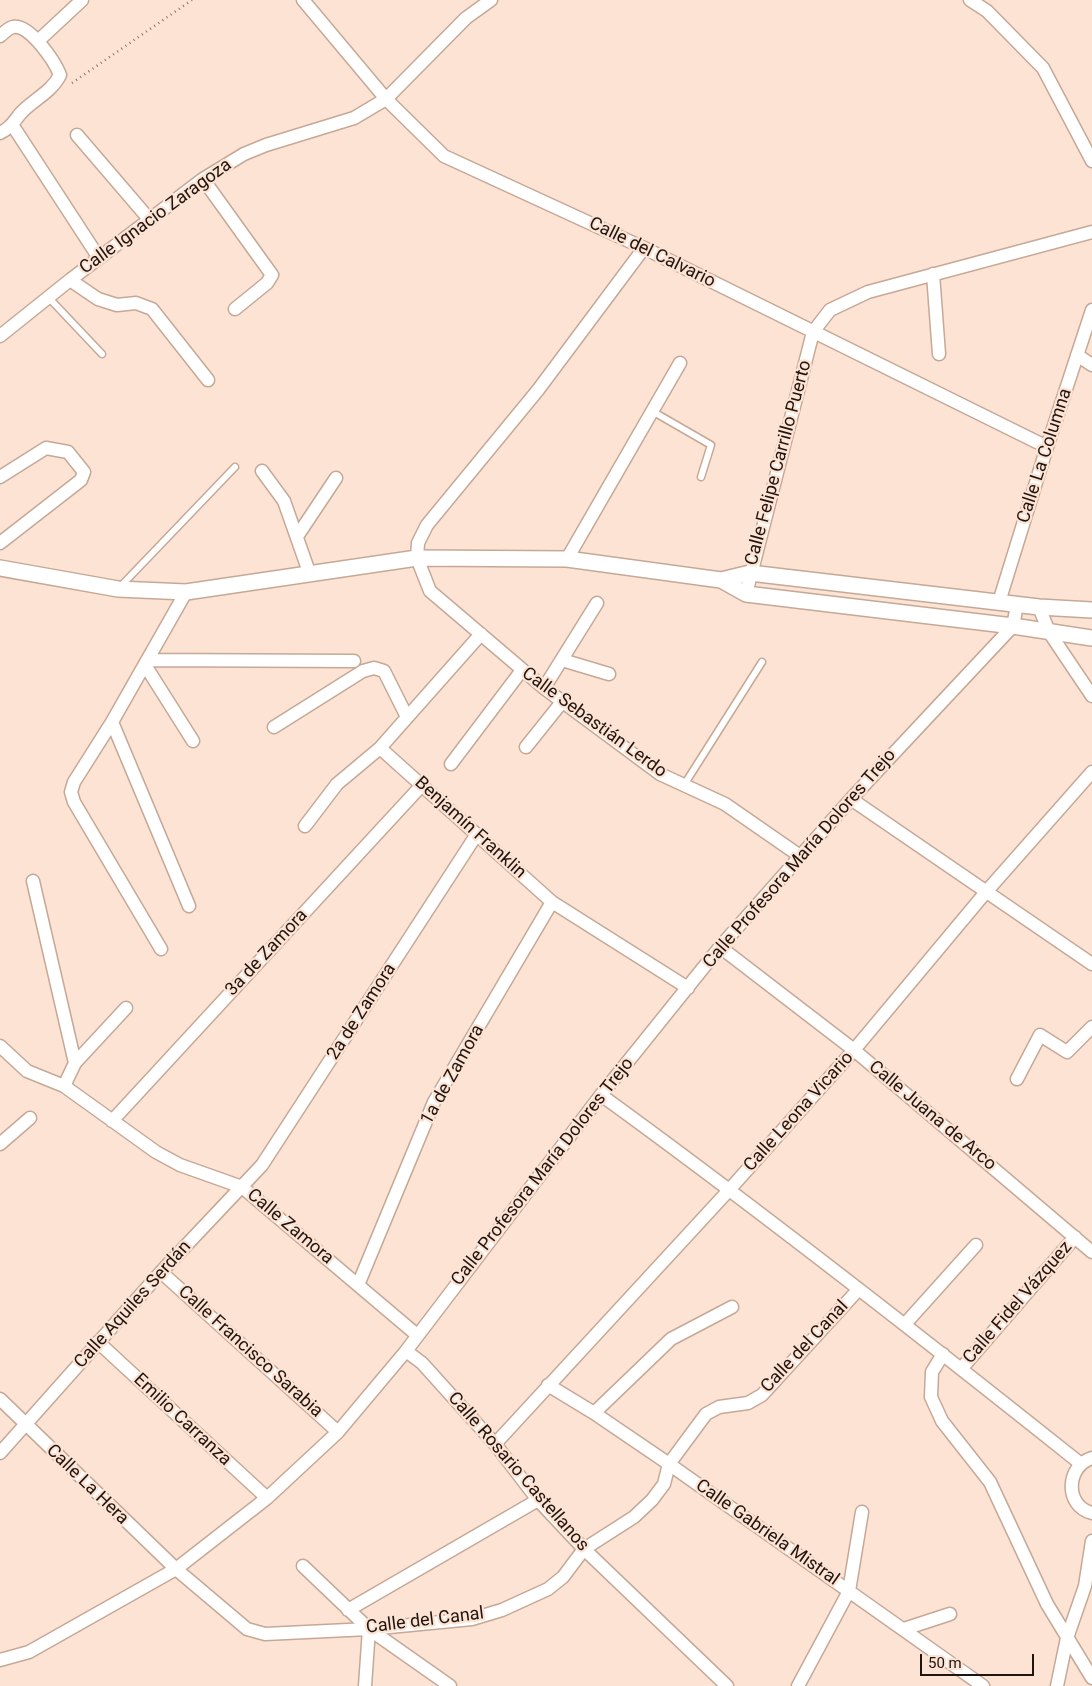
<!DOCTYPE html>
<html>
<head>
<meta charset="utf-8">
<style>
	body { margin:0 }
	#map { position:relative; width:1092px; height:1686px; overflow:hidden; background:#fde3d4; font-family:Roboto,sans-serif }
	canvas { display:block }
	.scale { position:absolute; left:920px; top:1654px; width:114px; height:22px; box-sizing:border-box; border:2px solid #1f140e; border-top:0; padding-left:6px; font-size:15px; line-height:18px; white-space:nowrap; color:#1f140e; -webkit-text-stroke:4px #fde3d4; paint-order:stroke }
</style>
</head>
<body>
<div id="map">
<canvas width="1092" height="1686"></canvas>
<div class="scale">50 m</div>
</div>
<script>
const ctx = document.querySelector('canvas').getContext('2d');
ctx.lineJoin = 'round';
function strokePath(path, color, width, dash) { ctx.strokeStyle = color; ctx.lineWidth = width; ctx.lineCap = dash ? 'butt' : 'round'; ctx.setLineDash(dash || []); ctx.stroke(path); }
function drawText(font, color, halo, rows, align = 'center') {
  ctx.font = font + ' Roboto,sans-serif'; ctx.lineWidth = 4.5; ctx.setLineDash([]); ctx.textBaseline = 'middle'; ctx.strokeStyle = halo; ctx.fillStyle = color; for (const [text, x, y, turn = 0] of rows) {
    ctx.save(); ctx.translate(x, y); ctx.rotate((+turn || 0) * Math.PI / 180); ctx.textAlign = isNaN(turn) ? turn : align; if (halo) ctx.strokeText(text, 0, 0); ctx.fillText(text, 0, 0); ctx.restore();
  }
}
const service = new Path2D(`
	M49,298L102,354
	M652,411L711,445L701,477
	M119,588L235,467
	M684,785L762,662`);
const minor = new Path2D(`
	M303,0L386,99L444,156L644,248L1047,447
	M970,0L987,11L1043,68L1092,161
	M0,36C4,33 8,28 13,27C30,24 55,62 60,75C51,93 32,100 20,114C13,123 10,128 0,133
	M38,41L82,0
	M13,126L99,258
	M77,135L149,219
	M203,179L272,275L267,283L235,309
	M644,248L538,390L427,525L418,543L417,558L430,591L544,688L660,774L725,804L800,856
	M933,274L939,354
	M70,280L98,299L117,305L136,303L152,309L208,380
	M0,336L70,280L203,179L244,154L266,145L354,118L386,99L466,18L491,0
	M1077,355L1092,365
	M262,471L284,501L309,572
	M0,477L46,448L68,452L84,472L81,480L0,543
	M298,535L336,478
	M567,559L680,363
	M746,594L813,332L830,310L868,292L1092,232
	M999,602L1047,447L1092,310
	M1039,607L1049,632L1092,696
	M148,660L354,661
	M562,660L609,674
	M145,665L193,741
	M544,688L597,603
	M112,722L189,906
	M274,727L363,671L374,668L384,671L407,717
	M526,747L562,702
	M380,748L552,902L688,988
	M451,764L522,670
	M851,799L1092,964
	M305,826L337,784L380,748L481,634
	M33,881L75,1063
	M720,947L854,1050L1092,1252
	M161,949L74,802L71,792L74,782L112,722L186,592
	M0,1046L27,1071L64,1086L156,1152L180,1165L242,1187L417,1335
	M1017,1079L1040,1035L1067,1052L1092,1027
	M64,1086L75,1063L126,1008
	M601,1095C765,1214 923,1338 1081,1464
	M112,1121L422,785
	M0,1144L30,1118
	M161,1272L338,1432
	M358,1285L434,1102L552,902
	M905,1324L976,1245
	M98,1342L267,1498
	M406,1351L422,1363L495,1444L538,1500L584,1549L727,1686
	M943,1354L932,1372L931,1397L942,1421L990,1482L1047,1604L1092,1678
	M961,1369L1075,1237
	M548,1385L594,1413L669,1464L983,1686
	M0,1399L176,1569L247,1629L265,1634L369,1629L472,1619L502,1610L548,1589L563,1577L584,1549L634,1517L652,1500L664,1484L669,1464L706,1414L719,1407L748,1403L762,1395L858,1290
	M594,1413L671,1339L732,1307
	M495,1444L730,1189L854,1050L986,892L1092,772
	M0,1453L161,1272L262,1165L477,834
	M1092,1458C1066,1466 1064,1506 1092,1513
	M303,1566L369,1629L450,1686
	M348,1610L538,1500
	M904,1629L950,1614
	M0,1660L29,1652L176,1569L267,1498L338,1432L406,1351L601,1095L720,947L851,799L1013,626L1017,605
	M365,1686L369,1629
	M798,1686L849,1591L862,1512
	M1057,1686L1067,1638L1085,1586L1092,1541`);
const tertiary = new Path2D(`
	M0,568L118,589L186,592L417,558L567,559L721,580L746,594L1013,626L1092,638
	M721,580L750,573L1039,607L1092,610`);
strokePath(service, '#c6a896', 9);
strokePath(minor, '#c6a896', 15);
strokePath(tertiary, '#c6a896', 18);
strokePath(new Path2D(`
	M72,83L192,0`), '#87756b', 2.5, [1, 4]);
strokePath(service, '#fff', 6);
strokePath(minor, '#fff', 12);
strokePath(tertiary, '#fff', 15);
drawText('18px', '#1f140e', '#fde3d4', [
	["Calle Ignacio Zaragoza",156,217,-36],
	["Calle del Calvario",652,253,26],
	["Calle La Columna",1045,456,-72],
	["Calle Felipe Carrillo Puerto",779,463,-75],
	["Calle Sebastián Lerdo",594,723,36],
	["Benjamín Franklin",470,828,42],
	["Calle Profesora María Dolores Trejo",800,859,-49],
	["3a de Zamora",267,953,-47],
	["2a de Zamora",362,1012,-57],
	["1a de Zamora",453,1075,-61],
	["Calle Leona Vicario",799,1112,-48],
	["Calle Juana de Arco",932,1116,40],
	["Calle Profesora María Dolores Trejo",543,1172,-52],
	["Calle Zamora",290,1227,40],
	["Calle Fidel Vázquez",1018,1303,-49],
	["Calle Aquiles Serdán",133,1305,-48],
	["Calle del Canal",805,1347,-47],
	["Calle Francisco Sarabia",250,1352,42],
	["Emilio Carranza",182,1420,43],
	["Calle Rosario Castellanos",518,1472,49],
	["Calle La Hera",87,1485,44],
	["Calle Gabriela Mistral",767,1533,35],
	["Calle del Canal",425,1621,-7]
]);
</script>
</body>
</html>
